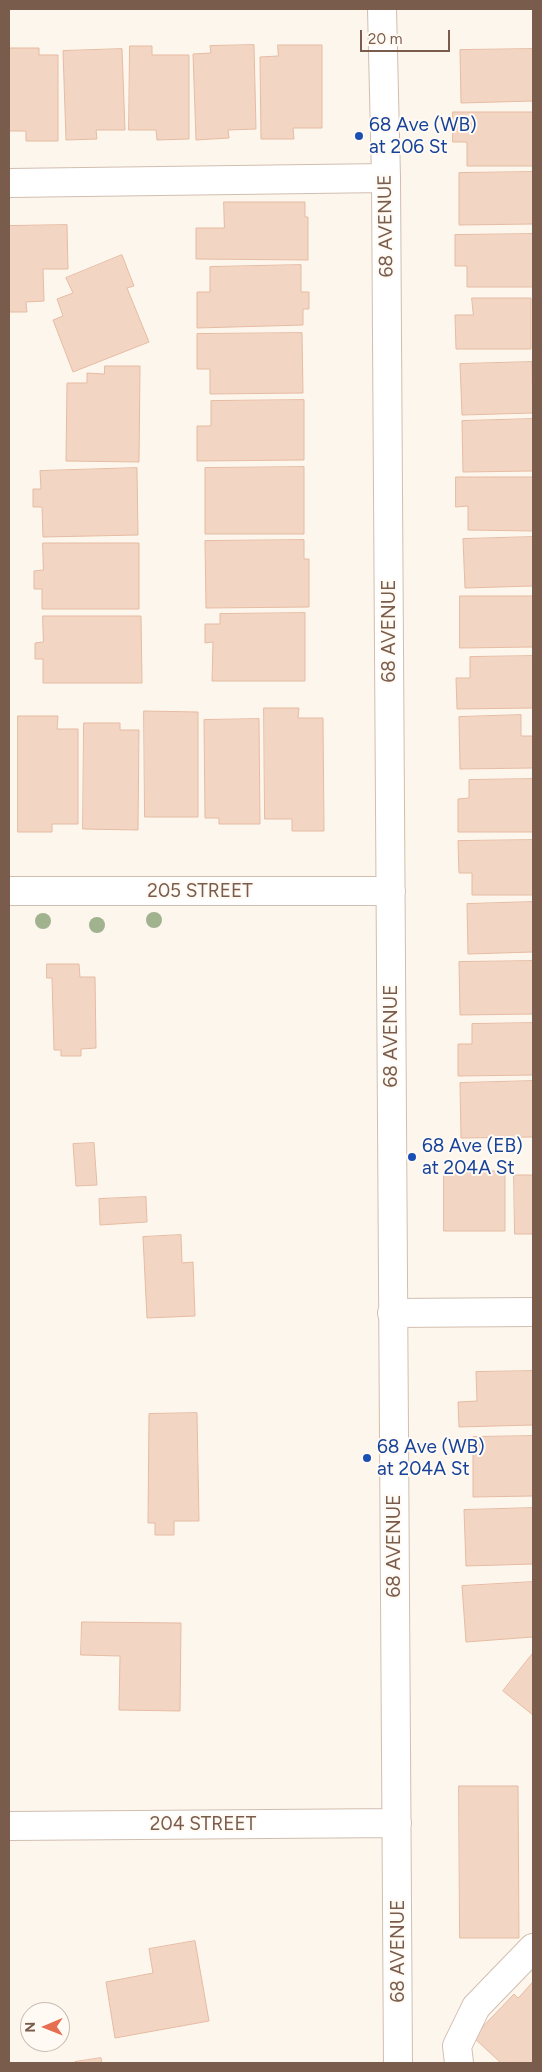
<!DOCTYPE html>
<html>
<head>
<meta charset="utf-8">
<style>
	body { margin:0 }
	#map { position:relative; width:542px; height:2072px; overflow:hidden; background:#fdf6ec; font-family:Figtree,sans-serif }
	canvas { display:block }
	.frame { position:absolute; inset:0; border:10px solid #7a5c4d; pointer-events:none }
	.north { position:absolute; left:20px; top:2002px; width:50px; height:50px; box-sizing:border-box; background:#fffaf3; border:1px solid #cabbb1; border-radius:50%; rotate:269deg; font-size:14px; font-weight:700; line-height:20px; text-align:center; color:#7a5c4d }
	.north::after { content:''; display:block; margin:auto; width:18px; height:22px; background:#e76f51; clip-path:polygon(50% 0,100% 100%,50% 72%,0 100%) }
	.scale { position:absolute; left:360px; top:30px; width:90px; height:22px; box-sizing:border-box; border:2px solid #7a5c4d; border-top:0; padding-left:6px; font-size:15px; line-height:18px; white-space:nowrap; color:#7a5c4d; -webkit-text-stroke:4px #fffaf3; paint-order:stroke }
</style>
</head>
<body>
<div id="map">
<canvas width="542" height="2072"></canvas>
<div class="frame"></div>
<div class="north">N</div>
<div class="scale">20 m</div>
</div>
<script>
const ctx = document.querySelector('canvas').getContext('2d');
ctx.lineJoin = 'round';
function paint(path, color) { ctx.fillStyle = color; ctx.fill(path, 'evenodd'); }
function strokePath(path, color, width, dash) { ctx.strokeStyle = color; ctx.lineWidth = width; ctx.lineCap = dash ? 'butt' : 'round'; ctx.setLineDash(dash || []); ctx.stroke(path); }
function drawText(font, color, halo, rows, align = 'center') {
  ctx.font = font + ' Figtree,sans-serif'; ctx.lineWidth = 4; ctx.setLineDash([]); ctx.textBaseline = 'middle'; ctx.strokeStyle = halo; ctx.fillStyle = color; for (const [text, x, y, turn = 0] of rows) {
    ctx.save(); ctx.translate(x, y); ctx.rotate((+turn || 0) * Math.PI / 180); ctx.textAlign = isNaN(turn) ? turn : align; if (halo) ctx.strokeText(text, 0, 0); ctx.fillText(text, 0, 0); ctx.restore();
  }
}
const building = new Path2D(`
	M254,45L256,129L228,130L229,138L196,140L193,54L211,53L210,46Z
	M278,45H322V128H293L294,139H261L260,57L278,56Z
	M130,46H152V55H189V139L157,140L156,130H129Z
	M9,48H39V55H58V141H26V131H9Z
	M122,49L125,130H96L97,139L66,140L63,51Z
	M533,49V101L461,103L460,50Z
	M453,112H533V166H467V142H453Z
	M533,172V224L459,225V173Z
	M224,202H305V217H308V260L196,259V228H224Z
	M67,225L68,269H43L44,301L26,302L27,312H9V226Z
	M533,234V287H467V266H455V235Z
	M122,255L134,286L127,288L149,342L73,372L53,320L63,316L57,299L73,293L66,278Z
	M301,265V292H309V309H303V325L197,328V292H210V267Z
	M472,298H531V349H456L455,315H473Z
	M302,333L303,393L210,394V369H197V334Z
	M532,362L533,413L462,415L460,364Z
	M105,366H140L139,462L66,461L67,383H87V373L104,374Z
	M304,400V460L197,461V426H211V401Z
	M533,419V471L463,472L462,421Z
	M304,467V534H205V468Z
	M137,468L138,535L43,537L42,507H33V489H41L40,471Z
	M456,477H533V531L468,530V506L456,507Z
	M533,537V586L465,588L463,539Z
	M304,540V559H309V607L206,608L205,541Z
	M43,543H139V609H42V589H34V571L43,570Z
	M460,596H533V647L460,648Z
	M305,613V681H212L213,642L205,643V624H220V614Z
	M43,616H141L142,683H43V659H35V643L43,642Z
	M533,656V708L457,709L456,678H470V657Z
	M264,708H299L298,718H323L324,831H292V819H265Z
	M144,711L198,712V817H145Z
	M521,715V736H533V768L460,769L459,717Z
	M18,716H58L57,729H78V824H52V832H18Z
	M259,719L260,824H219V818H205L204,720Z
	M84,723H120V730H139L138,830L83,829Z
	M533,779V832H458V799L469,798V780Z
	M533,840V895H472V873H459L458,841Z
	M533,902V952L468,954L467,904Z
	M533,961V1014L460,1015L459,962Z
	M47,964H79L80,977H95L96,1048L81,1049V1056H61V1050H54L52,978H47Z
	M533,1023V1075L458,1076V1044H472V1024Z
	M533,1081V1137L461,1138L460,1083Z
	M94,1143L97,1185L76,1186L73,1144Z
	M444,1171H505V1231H444Z
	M514,1175H533V1234H515Z
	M146,1197L147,1222L100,1225L99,1199Z
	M181,1235L182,1263L193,1262L195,1316L147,1318L143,1237Z
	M533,1371V1425L459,1427L458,1402L477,1401L476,1372Z
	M197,1413L199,1521H174V1535H155V1523H148L149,1414Z
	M533,1436V1496L473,1497V1437Z
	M533,1508V1564L466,1566L464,1510Z
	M533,1582V1637L466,1642L462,1586Z
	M82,1622L181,1623L180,1711L119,1710L120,1656L81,1655Z
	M533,1653V1715L503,1691Z
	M459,1786H518L519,1938H460Z
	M195,1941L209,2021L115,2038L106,1982L153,1973L149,1949Z
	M533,1982V2063H501L473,2037L514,1994L518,1998Z
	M101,2058L102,2063H75V2062Z`);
paint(building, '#f3d5c3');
strokePath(building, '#e6bba3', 1);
const minor = new Path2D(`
	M382,9L386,178L398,2063
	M9,183L386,178
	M9,891H391
	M392,1313L533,1312
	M9,1826L397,1823
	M459,2063L457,2046L476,2007L533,1948`);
strokePath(minor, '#d1beb0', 30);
strokePath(minor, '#fff', 28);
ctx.fillStyle = '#a0b28e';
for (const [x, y] of [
	[154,920],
	[43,921],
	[97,925]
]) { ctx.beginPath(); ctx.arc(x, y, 8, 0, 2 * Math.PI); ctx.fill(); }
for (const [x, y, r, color] of [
	[359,136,5,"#1a4fb4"],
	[412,1157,5,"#1a4fb4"],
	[367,1458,5,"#1a4fb4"]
]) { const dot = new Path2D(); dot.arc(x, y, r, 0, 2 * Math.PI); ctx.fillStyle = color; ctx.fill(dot); strokePath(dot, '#fffaf3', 2); }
drawText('19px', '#164399', '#fffaf3', [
	["68 Ave (WB)",369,125],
	["at 206 St",369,147],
	["68 Ave (EB)",422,1146],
	["at 204A St",422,1168],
	["68 Ave (WB)",377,1447],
	["at 204A St",377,1469]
], 'left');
drawText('19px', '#7a5c4d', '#fffaf3', [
	["68 AVENUE",386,226,-91],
	["68 AVENUE",389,631,-90],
	["205 STREET",200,891],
	["68 AVENUE",391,1036,-90],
	["68 AVENUE",394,1546,-90],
	["204 STREET",203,1824],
	["68 AVENUE",398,1951,-90]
]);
</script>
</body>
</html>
